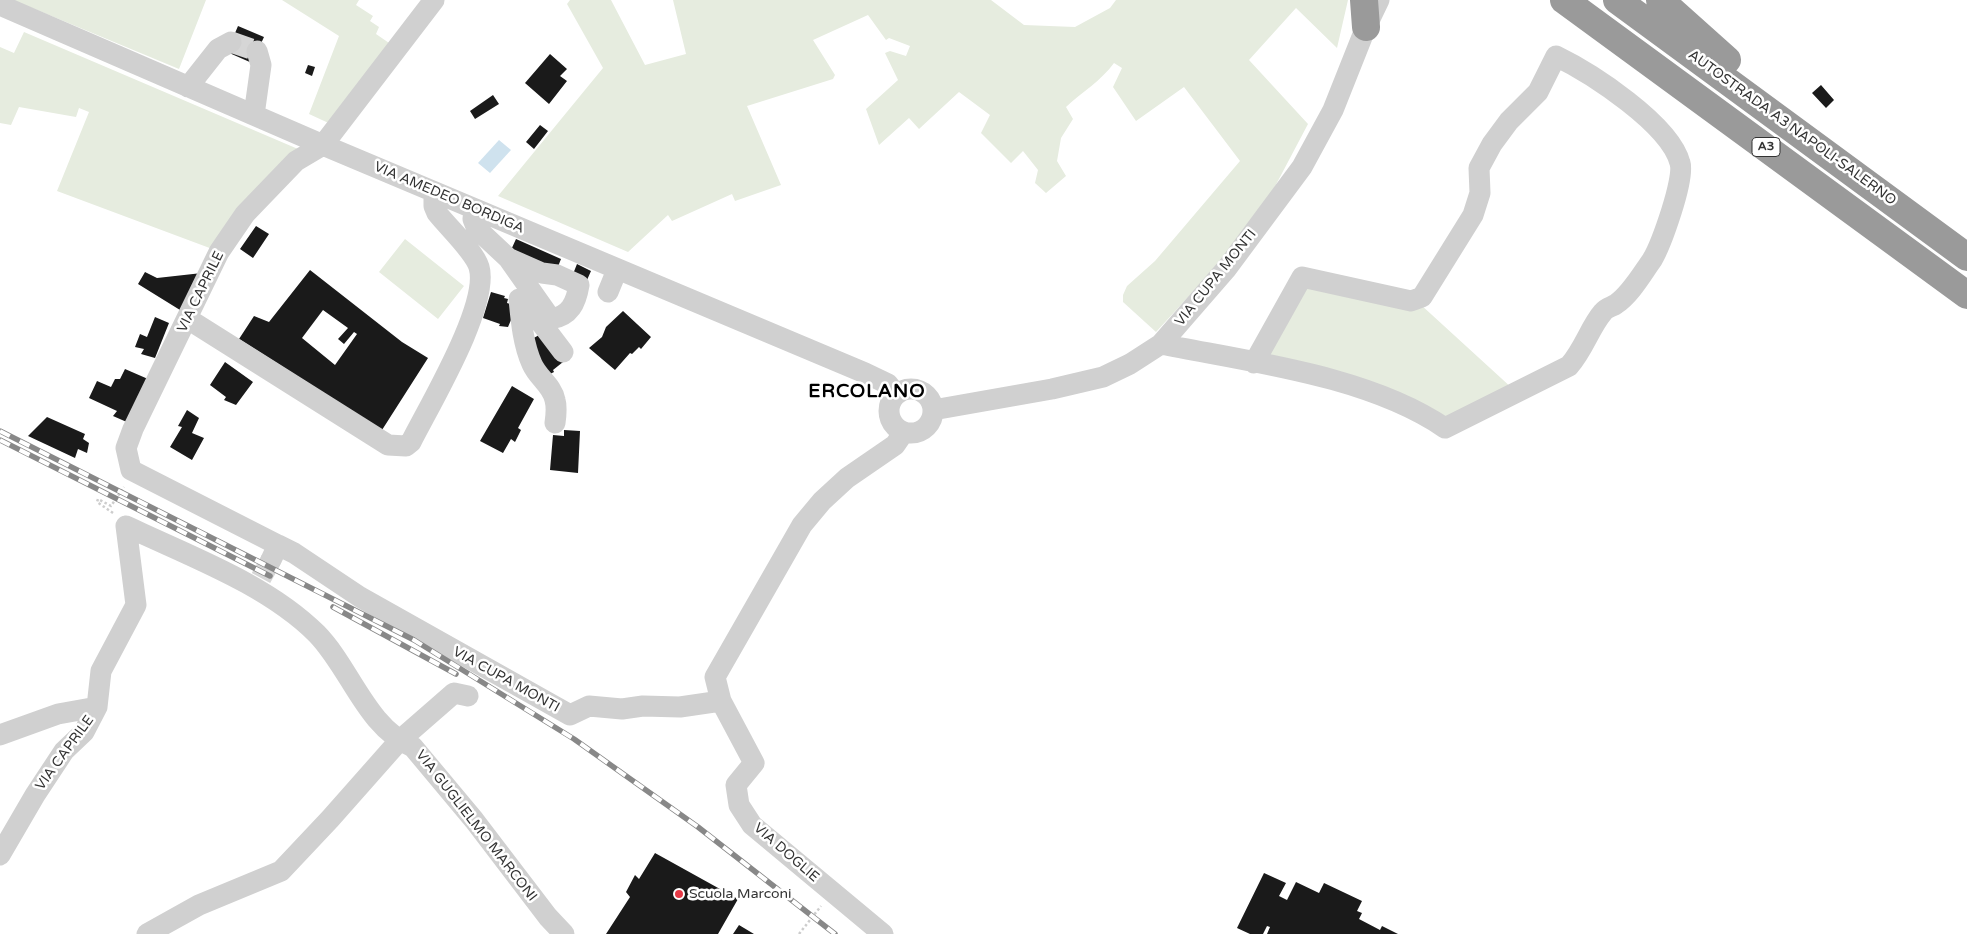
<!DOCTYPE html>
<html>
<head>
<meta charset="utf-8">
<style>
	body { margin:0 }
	canvas { display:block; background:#fff }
</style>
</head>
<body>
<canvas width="1967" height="934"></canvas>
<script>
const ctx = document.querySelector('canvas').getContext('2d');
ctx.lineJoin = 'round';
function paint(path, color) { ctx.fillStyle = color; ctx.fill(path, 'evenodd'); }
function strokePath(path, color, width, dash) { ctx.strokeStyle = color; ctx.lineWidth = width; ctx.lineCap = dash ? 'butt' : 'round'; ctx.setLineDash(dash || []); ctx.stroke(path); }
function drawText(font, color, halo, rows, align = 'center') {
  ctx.font = font + ' "Varela Round",sans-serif'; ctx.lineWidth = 5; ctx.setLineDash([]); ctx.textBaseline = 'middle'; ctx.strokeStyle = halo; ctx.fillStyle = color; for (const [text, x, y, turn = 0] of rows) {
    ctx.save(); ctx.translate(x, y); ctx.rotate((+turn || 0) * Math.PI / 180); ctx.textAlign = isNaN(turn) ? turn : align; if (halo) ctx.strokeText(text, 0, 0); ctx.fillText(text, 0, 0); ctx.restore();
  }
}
paint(new Path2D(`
	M13,0H206L179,69Z
	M282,0H359L356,5L373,16L370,21L379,27L376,34L392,45L335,126L309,114L339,36Z
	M570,0H611L645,65L686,54L673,0H991L1024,25L1075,27L1110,8L1116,0H1348L1337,48L1296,8L1249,60L1308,124L1261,213L1232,249L1156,332L1123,302V295L1127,286L1155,261L1240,161L1184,87L1136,121L1113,87L1122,68L1114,63C1101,81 1082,92 1066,107L1073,119L1061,138L1057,161L1066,176L1046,193L1035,183L1038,170L1023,151L1011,163L981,133L990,115L959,92L919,129L909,118L879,145L866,109L898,80L885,53L890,51L906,56L910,46L889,38L886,40L868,15L813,40L835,75L833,79L747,106L781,185L735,201L732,194L672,221L668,215L628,252L498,196L603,68L567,4Z
	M24,32L298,149L215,250L57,191L89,112L79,108L76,117L19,107L11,125L0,123V47L14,53Z
	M405,239L464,286L438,319L379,272Z
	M1306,285L1420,304L1513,389L1448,421L1264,354Z`), '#e6ecdf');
paint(new Path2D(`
	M499,140L511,150L490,173L478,163Z`), '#cfe2ee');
paint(new Path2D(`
	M238,26L264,37L252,63L227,52Z
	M550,54L567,69L560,76L567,81L549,104L525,83Z
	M308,65L315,67L312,76L305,73Z
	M1821,85L1834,100L1826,108L1812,93Z
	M493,95L499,104L475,119L470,111Z
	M540,125L548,131L534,149L526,142Z
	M256,226L269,234L253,258L240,249Z
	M516,239L561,259L557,269L511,250Z
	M577,264L591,271L587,280L573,274Z
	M310,270L402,342L428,358L382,430L239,339L254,316L269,322ZM323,310L348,328L338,339L344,344L354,332L357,334L335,365L302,338Z
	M145,272L157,278L202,273L180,310L138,284Z
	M491,292L505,296L504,298L508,299L507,303L517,306L508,327L499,326L500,324L483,318Z
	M623,311L651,337L641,349L639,347L632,354L630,353L615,370L589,348L602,337L606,327Z
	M155,317L169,323L155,358L141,354L144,349L135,347L140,334L147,337Z
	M543,333L563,362L553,370L554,372L546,376L528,341Z
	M225,362L253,382L236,405L224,400L226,397L210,385Z
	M125,369L148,379L129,423L113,416L117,411L89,398L97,381L111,387L115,379H120Z
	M512,386L534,399L518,428L521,430L515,442L511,439L503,453L480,441Z
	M187,410L199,418L192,433L204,438L192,460L170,447L182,427L178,426Z
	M47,417L85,434L83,439L89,443L87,453L78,449L75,458L28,436Z
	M564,430L580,431L578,473L550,470L553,435L564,436Z
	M655,853L738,899L718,934H606L630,897L626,892L635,875L639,879Z
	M1264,873L1286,883L1279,896L1287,900L1296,882L1319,893L1324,883L1362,901L1357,911L1362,913L1359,919L1380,930L1382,926L1398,934H1267L1270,927L1267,926L1263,934H1250L1237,928Z
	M739,925L754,934H733Z`), '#1a1a1a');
strokePath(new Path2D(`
	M231,42L257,51
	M261,578L271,560`), '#d6d6d6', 21, [21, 11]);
strokePath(new Path2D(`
	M113,513L97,502L98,499L111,506L124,487
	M799,934L821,906`), '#cdcdcd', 2.5, [2.5, 2.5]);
strokePath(new Path2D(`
	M0,5L323,145L865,373L888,384L896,394
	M188,87L218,49L231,42
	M254,115L261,65L257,51
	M474,209L473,219L477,229L508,258L551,319C570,316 576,303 579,285L557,275L542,273L508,258
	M608,292L617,270
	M519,299C521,320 523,344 532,364C538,378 552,385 555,400C557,407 556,416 555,423
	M532,311L563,352
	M188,319L388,445L406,446L411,442C429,406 490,305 479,267C474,251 448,227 437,213L434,206V192
	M1161,344C1251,362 1369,376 1445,428L1569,366C1584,349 1590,327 1603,312C1607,307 1612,307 1616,304C1630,295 1642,274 1652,260C1661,245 1685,179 1680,163C1670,124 1591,73 1556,56L1538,92L1509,121L1492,144L1479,168L1480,193L1473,215L1422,297L1411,301L1302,277L1254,363
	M889 411a22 22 0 1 1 44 0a22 22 0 1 1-44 0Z
	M933,410L1052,389L1103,377L1130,364L1161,344L1227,268L1302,167L1333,110L1366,27L1379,0
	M126,526C189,556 267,584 317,634C351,669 366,727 413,747L474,820L548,917L564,934
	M278,545L294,553L360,597L570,715L589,706L622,709L643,706L680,707L721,701
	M271,560L278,545L131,470L126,448L133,429L219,252L245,214L296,161L323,145L434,0
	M0,735L58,714L97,707
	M0,855L35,795L64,751L84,732L97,707L101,671L136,605L126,526
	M147,934L199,905L281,871L330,819L399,741L454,693L468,696
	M883,934L752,825L739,805L736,785L754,763L721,701L715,677L802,525L822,501L847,478L895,445L904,432`), '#d0d0d0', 21);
strokePath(new Path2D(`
	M1364,0L1366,27
	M1564,0L1967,295
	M1617,0L1967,257
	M1660,0L1727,60`), '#9a9a9a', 28);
const rail = new Path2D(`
	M0,431L414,640L574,739L698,827L835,934
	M0,440L270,576
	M333,607L456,674`);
strokePath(rail, '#888', 5.5);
strokePath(rail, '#fff', 4, [11]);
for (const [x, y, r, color] of [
	[679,894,5,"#e63946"]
]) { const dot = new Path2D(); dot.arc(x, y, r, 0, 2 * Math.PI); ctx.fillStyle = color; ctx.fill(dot); strokePath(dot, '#fff', 2); }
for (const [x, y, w] of [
	[1766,147,28]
]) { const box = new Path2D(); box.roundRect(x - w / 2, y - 9.5, w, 19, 4); ctx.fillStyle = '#fff'; ctx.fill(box); strokePath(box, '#333', 1); }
drawText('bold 12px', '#333', null, [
	["A3",1766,147]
]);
drawText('14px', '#333', '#fff', [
	["AUTOSTRADA A3 NAPOLI-SALERNO",1792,128,36],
	["VIA AMEDEO BORDIGA",449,198,23],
	["VIA CUPA MONTI",1216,278,-51],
	["VIA CAPRILE",201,292,-64],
	["VIA CUPA MONTI",506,680,29],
	["VIA CAPRILE",65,753,-54],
	["VIA GUGLIELMO MARCONI",476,826,52],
	["VIA DOGLIE",786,853,41]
]);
drawText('14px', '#333', '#fff', [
	["Scuola Marconi",689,894]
], 'left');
ctx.letterSpacing = '1px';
drawText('bold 19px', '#000', '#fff', [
	["ERCOLANO",867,392]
]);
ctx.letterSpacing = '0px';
</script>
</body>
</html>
